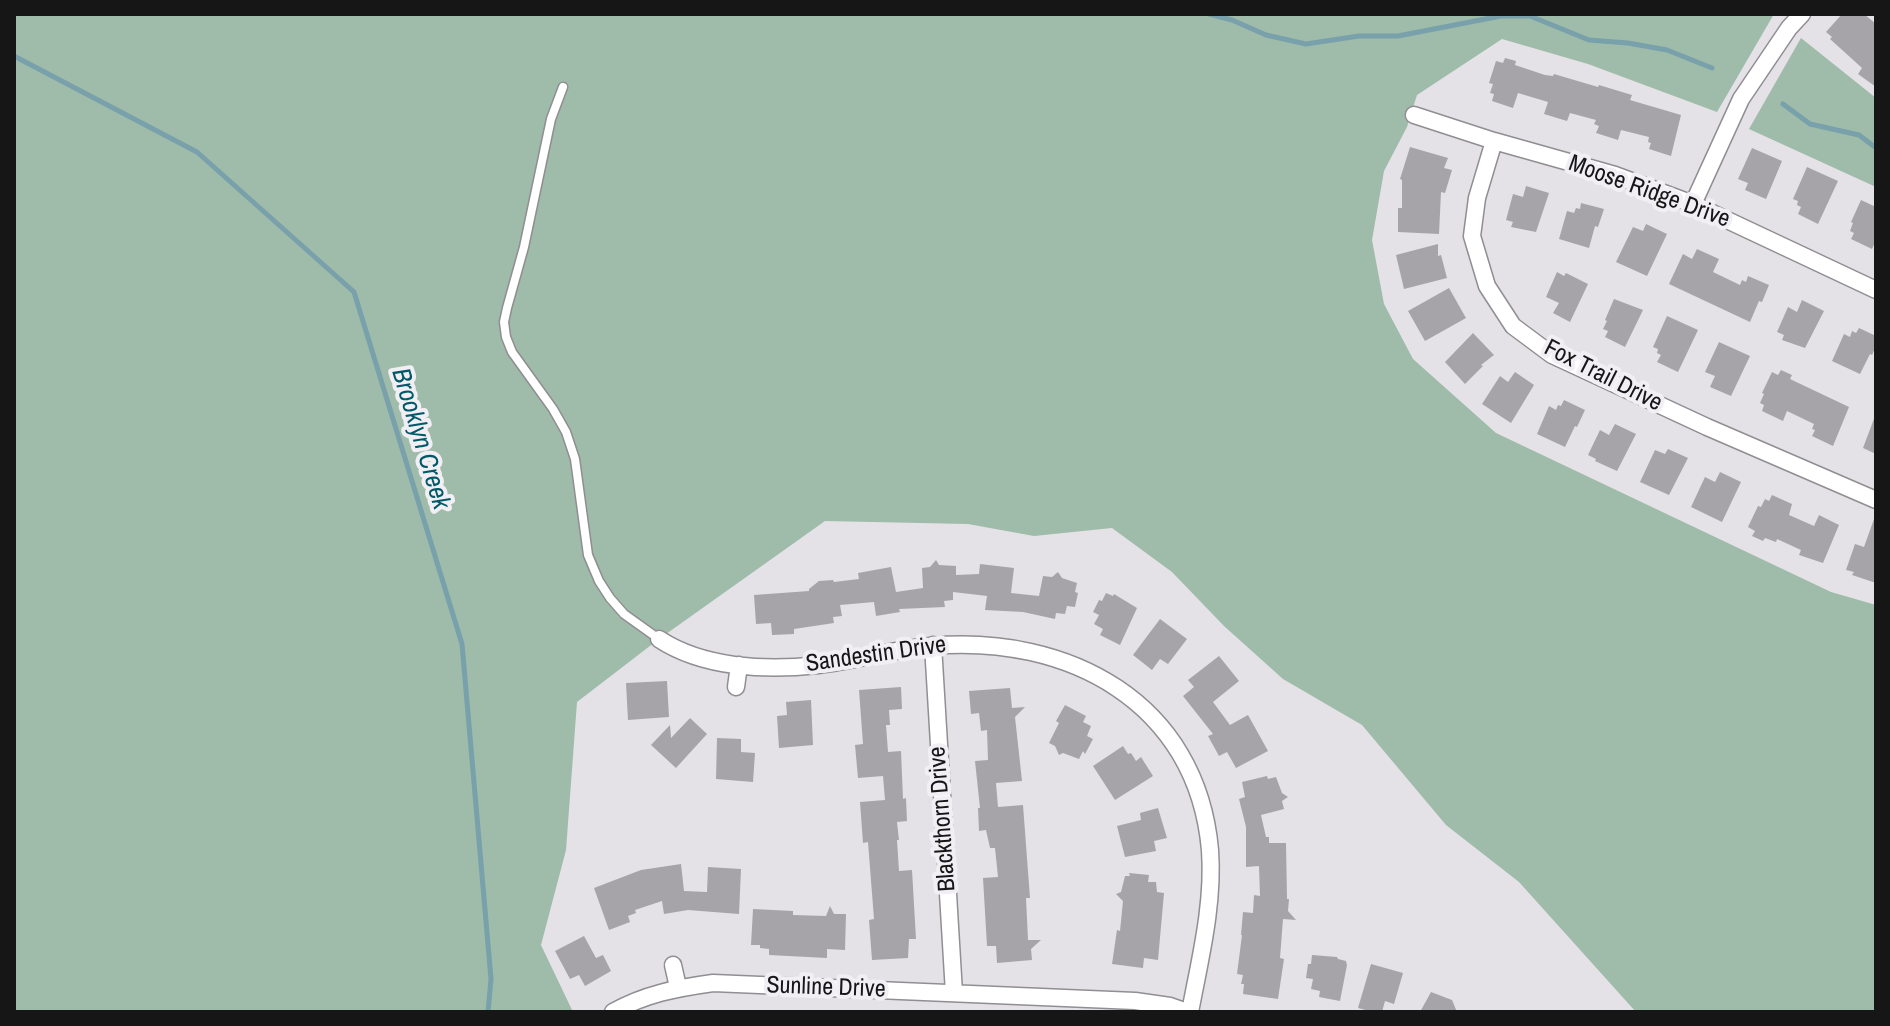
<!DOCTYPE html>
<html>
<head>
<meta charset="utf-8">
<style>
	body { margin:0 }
	#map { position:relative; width:1890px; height:1026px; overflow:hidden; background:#e4e2e6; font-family:"Archivo Narrow",sans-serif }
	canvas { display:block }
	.frame { position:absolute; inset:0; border:16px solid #161617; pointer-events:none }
</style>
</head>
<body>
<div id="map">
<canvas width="1890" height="1026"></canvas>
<div class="frame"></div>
</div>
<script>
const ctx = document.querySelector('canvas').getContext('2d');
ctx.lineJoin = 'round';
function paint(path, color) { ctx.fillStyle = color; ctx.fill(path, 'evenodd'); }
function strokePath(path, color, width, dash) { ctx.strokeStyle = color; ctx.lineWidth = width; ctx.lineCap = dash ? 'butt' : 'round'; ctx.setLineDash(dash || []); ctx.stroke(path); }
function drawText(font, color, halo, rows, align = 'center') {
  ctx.font = font + ' "Archivo Narrow",sans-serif'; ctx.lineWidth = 8; ctx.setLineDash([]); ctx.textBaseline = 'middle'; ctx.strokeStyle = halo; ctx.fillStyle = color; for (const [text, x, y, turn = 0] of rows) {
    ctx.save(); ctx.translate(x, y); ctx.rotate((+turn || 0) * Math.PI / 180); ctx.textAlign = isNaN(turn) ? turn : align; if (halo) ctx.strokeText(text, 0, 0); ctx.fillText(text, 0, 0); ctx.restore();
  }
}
paint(new Path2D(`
	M14,14H585L596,16L597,14H1774L1717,112L1588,64L1502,39L1417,95L1407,127L1384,171L1372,240L1384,304L1413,359L1496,433L1831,592L1876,605V1012H1636L1519,882L1446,825L1362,725L1283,679L1224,626L1172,572L1112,528L1034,536L968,524L825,521L659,639L577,702L566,850L541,945L573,1012H14Z
	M1801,38L1876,98V187L1749,129Z`), '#9fbba9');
strokePath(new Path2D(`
	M1209,14L1232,20L1266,35L1306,44L1359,36H1398L1501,16H1530L1589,40L1628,43L1667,50L1712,68
	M14,56L197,152L354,292L462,644L491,979L488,1012
	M1783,104L1810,124L1859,135L1876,148`), '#79a1ab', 5);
paint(new Path2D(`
	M1842,14H1864L1876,24V87L1858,74L1862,68L1830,39L1832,37L1826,32Z
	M1505,58L1516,61L1515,65L1545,75L1553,76L1554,74L1598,87L1599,85L1632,95L1630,100L1681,115L1671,156L1649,149L1651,143L1648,142L1649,137L1621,130L1618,140L1596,133L1599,126L1594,124L1596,120L1570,113L1567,121L1544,114L1548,102L1518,93L1513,108L1492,101L1494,94L1490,93L1493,84L1489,83L1496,61L1503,63Z
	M1410,147L1448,158L1444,168L1452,170L1445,193L1441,192L1439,234L1398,232V208H1402V180L1400,179Z
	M1752,148L1782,161L1766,199L1745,190L1748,183L1738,179Z
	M1807,167L1838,181L1818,224L1798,214L1801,207L1797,205L1798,201L1793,199Z
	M1526,186L1549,193L1536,232L1511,227L1513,222L1506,220L1513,194L1523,197Z
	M1861,200L1876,207V240L1872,249L1851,239L1854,233L1850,231L1853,223L1851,222Z
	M1581,203L1604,209L1598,227L1595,226L1589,248L1559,239L1567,211L1574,213L1576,208L1580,209Z
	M1646,224L1667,234L1647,276L1616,262L1633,227L1643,231Z
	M1438,244V256L1441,255L1447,278L1404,289L1396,255Z
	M1697,249L1719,259L1713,272L1740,285L1742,280L1746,282L1748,276L1769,285L1762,302L1759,301L1750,322L1669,284L1683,254L1692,259Z
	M1557,272L1564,276L1566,273L1588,284L1570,322L1553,313L1559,303L1546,297Z
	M1449,288L1466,318L1425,341L1408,311Z
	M1614,299L1643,310L1625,347L1605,337L1608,331L1603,329L1607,321L1605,320Z
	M1802,300L1824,311L1805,348L1782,340L1784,335L1777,332L1788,307L1797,312Z
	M1667,316L1698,330L1678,372L1657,362L1661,355L1657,353L1658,349L1653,347Z
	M1859,328L1876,336V346L1872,355L1870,354L1860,374L1832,361L1844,334L1850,337L1852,331L1856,333Z
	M1473,333L1494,355L1481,365L1483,366L1465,384L1445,362Z
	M1719,342L1750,356L1731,396L1710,387L1715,376L1705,372Z
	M1781,370L1792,375L1790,379L1849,407L1833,446L1812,436L1815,430L1812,429L1814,424L1787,411L1783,421L1762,411L1764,405L1760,403L1764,394L1762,393L1772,372L1778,375Z
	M1515,372L1534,385L1511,423L1482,404L1500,376L1508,382Z
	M1564,400L1585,410L1577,427L1575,426L1565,447L1537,434L1549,406L1556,410L1558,405L1561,406Z
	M1875,416H1876V454L1863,448Z
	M1615,424L1636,434L1617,471L1595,461L1596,459L1588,455L1600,430L1609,435Z
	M1668,449L1688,458L1669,495L1640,482L1655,450L1665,454Z
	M1720,472L1741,482L1722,522L1691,507L1705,477L1715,482Z
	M1772,495L1792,504L1789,515L1814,526L1819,515L1839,525L1823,563L1799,555L1801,550L1777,539L1776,542L1765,538L1763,541L1752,536L1755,531L1748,527L1758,506L1761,507L1765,499L1769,501Z
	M1874,519H1876V583L1852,575L1854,572L1846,570L1855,544L1864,547Z
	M936,560L939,565L956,566V575L979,574L980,564L1014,568L1011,593L1039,596L1043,576L1052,577L1058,572L1062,578L1077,583L1075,592L1078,593L1075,607L1067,606L1065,614L1056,613L1055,619L1023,612L985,610L987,596L953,592V600L944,601L945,607L899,609L900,612L876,616L874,602L840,605L842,616L833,617L834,623L794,629V634L772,635L771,623L756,624L754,595L809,591V589L819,581L833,580L834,582L859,579L858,573L891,567L896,592L923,588L922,568L930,567Z
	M1106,593L1113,596L1114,594L1137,608L1120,645L1100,635L1103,629L1094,624L1099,615L1093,612L1099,600L1102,601Z
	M1160,619L1187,639L1168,664L1160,659L1152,670L1133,655Z
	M1219,656L1239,681L1213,702L1230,725L1248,715L1268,751L1236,768L1227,752L1219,756L1208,736L1213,734L1183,696L1194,687L1188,680Z
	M667,681L669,717L628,720L626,683Z
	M901,687L902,709L889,710L890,725H886L888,752L901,751L903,799L906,798L907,821L897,822L899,840H897L899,871L912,870L916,939H909L908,958L872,960L869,920L874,919L868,842L863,843L860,802L885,800L883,776L858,778L855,745L863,744L859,690Z
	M1010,688L1012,708L1025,707L1015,717L1022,781L996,783L998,807L1023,805L1030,898H1026L1028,940H1041L1031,949L1032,960L997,963L996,946H987L983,878L998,877L995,848H990L986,830L979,831L978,808H980L975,761L988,760L987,730L981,731L979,713L971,714L969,691Z
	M811,700L813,745L779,748L777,716L787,715L786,702Z
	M1065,705L1086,716L1083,722L1091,726L1087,736L1093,739L1085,754L1083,751L1079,759L1063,753L1059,755L1055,746L1049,743L1059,723L1056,721Z
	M690,718L707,734L676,768L651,745L670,725L671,738Z
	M717,738L741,739V752L755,753L753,782L716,779Z
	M1123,746L1128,754L1131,753L1136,761L1141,757L1153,776L1115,800L1093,766Z
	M1267,776L1268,779L1276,777L1282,793L1288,797L1282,801L1284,809L1261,815L1266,837H1269V843H1286L1287,899H1289L1288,911L1296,920L1283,919L1280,958L1284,959L1278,999L1243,994L1244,984H1241L1243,975L1237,974L1242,935H1241L1243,912L1253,913L1254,895L1260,896L1259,866L1246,867V827L1239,799L1245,797L1242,782Z
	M1158,808L1167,838L1154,841L1156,851L1125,857L1117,826L1141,820L1140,813Z
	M681,864L684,891L707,892L708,867L741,869L739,914L688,910L664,914L662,901L635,910L636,913L628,916L630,922L609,930L594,888L641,870Z
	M1129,873L1149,875L1148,882H1156L1157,892L1164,893L1158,960L1144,958L1143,968L1112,964L1117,930L1120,931L1123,901L1116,894L1121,892L1125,876H1130Z
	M830,906L834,914H846L845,950L827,949V958L769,955V949L760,948V945H751L753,909L793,911V915L826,916Z
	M584,936L596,958L603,955L611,971L585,986L579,975L570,979L555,951Z
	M1312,955L1337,957L1338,959L1346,961L1347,965L1340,1001L1319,997L1320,991L1311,989L1313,979L1306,978L1308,964H1311Z
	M1371,964L1403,973L1394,1004L1385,1001L1382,1012H1373L1358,1008Z
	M1431,992L1452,1000L1457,1012H1420Z`), '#a6a4a8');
const service = new Path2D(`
	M563,87L551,119L524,247L507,308L504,322L506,337L512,352L553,409L566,432L575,459L588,555L599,581L610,598L624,614L659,639`);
const minor = new Path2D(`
	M1414,115L1494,141L1615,175L1693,204L1876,290
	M1494,141L1477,198L1472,236L1487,286L1513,326L1552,355L1707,427L1876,500
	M1693,204L1741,99L1789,28L1802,14
	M659,639C703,668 766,671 818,665C856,661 893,649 931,646C1068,634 1197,702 1210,850C1214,904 1200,959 1190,1012
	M933,645L954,993
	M736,687L739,665
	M673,965L678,987
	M613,1012C645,994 677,988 713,983L1135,1001L1170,1006L1187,1012`);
strokePath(service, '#908e92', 11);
strokePath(minor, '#908e92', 19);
strokePath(service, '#fff', 8);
strokePath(minor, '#fff', 16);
drawText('24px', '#161617', '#f1eff3', [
	["Moose Ridge Drive",1649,192,20],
	["Fox Trail Drive",1603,376,27],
	["Sandestin Drive",876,655,-8],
	["Blackthorn Drive",943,819,-94],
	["Sunline Drive",826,988,2]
]);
drawText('italic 26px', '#005968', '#f1eff3', [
	["Brooklyn Creek",420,439,73]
]);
</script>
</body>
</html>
